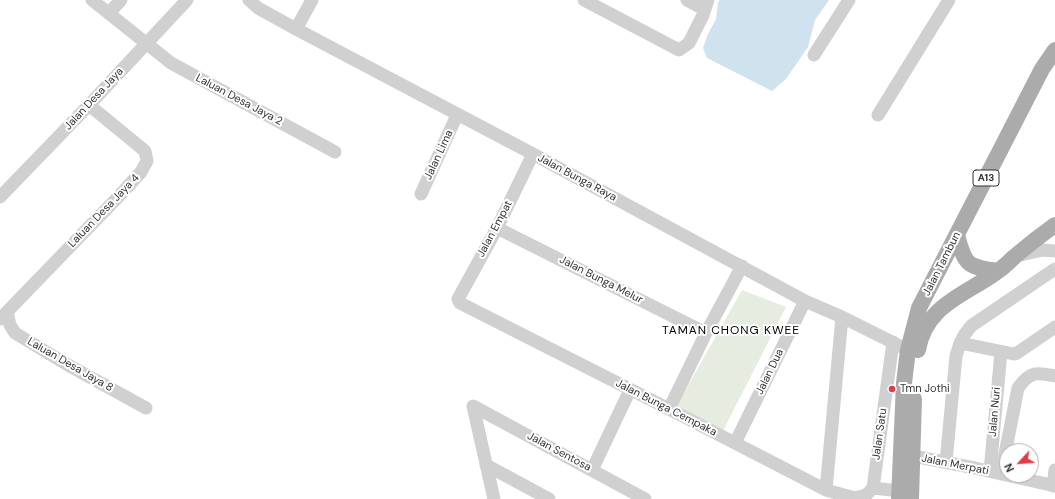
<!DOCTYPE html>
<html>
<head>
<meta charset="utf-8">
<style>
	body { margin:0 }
	#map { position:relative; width:1055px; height:499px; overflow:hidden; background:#fff; font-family:"DM Sans",sans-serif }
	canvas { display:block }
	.north { position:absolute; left:999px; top:443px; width:40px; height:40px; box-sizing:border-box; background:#fff; border:1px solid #adadad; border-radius:50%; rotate:244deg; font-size:11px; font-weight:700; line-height:16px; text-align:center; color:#333 }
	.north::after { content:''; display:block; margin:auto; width:14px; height:18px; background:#e63946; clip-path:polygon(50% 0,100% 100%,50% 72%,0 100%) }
</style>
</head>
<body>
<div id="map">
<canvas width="1055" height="499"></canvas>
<div class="north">N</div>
</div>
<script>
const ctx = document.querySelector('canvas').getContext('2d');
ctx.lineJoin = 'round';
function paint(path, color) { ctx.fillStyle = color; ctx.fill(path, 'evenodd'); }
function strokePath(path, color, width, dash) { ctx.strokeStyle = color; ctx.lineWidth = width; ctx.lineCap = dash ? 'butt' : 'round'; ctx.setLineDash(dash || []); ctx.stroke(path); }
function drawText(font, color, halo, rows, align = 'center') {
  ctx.font = font + ' "DM Sans",sans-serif'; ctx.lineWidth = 4; ctx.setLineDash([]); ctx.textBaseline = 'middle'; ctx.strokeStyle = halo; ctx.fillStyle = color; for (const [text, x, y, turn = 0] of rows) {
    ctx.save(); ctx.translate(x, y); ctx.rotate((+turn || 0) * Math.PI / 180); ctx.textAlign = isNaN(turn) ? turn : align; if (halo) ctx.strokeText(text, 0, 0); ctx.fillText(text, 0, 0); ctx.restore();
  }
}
paint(new Path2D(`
	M742,290L786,307L723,431L676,407Z`), '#e6ecdf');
paint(new Path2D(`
	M720,0H829L815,20L808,47L786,79L772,91L707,58L703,48L708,34L716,19L718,2Z`), '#cfe2ee');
strokePath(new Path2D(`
	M92,0L171,63L335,152
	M249,0L258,8L296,29L533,154L805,301L842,317L908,350
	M584,0L679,50L689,43L703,15L708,0
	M687,0L700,7L706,5
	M109,13L121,0
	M296,29L312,0
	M814,55L849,0
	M878,115L949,0
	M533,154L497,228L458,299L460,303L669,409L826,490L855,498L866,495L873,488
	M421,194L457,115
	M0,197L89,105L187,0
	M497,228L706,333
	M1016,256L1043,250L1055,251
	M7,312L10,325L15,333L68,365L146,408
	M0,319L120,195L141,172L147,161L145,151L89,105
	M893,342L873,488L908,492
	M960,343L1014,354L1017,353L1055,327
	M669,409L706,333L742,266
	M735,443L805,301
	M903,454L975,468L1055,486
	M946,462L956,356L960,343L965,334L971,326L1055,269
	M486,465L549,499
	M592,470L630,390
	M990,471L1001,352
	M1001,474L1018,388C1030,371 1037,372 1055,376
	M1053,486L1055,470
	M826,490L842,317
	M494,499L473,406L645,499`), '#d0d0d0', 13);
strokePath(new Path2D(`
	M957,235C965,265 967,267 998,271
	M918,350C926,304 966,295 998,271C1004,267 1009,262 1014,257C1027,246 1041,235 1055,225
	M899,499L904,383L908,350L919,308L1042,69L1055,50
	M911,499L914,399`), '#ababab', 16);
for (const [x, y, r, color] of [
	[892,389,4,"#e63946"]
]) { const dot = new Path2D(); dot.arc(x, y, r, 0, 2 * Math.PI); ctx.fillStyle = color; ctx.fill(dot); strokePath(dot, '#fff', 1.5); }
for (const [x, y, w] of [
	[986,178,26]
]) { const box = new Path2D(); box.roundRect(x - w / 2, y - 8, w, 16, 3); ctx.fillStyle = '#fff'; ctx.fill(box); strokePath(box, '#333', 1); }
drawText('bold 10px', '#333', null, [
	["A13",986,178]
]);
drawText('11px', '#333', '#fff', [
	["Jalan Desa Jaya",94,99,-47],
	["Laluan Desa Jaya 2",239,100,28],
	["Jalan Lima",439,155,-65],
	["Jalan Bunga Raya",577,178,28],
	["Laluan Desa Jaya 4",104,211,-46],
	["Jalan Empat",495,229,-62],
	["Jalan Tambun",942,264,-63],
	["Jalan Bunga Melur",601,280,27],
	["Laluan Desa Jaya 8",70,365,30],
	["Jalan Dua",770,372,-64],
	["Jalan Bunga Cempaka",666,408,27],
	["Jalan Nuri",995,412,-85],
	["Jalan Satu",880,434,-82],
	["Jalan Sentosa",559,452,28],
	["Jalan Merpati",955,465,11]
]);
drawText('11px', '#333', '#fff', [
	["Tmn Jothi",900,389]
], 'left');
ctx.letterSpacing = '1px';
drawText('12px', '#000', '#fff', [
	["TAMAN CHONG KWEE",731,331]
]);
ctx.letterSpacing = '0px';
</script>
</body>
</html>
